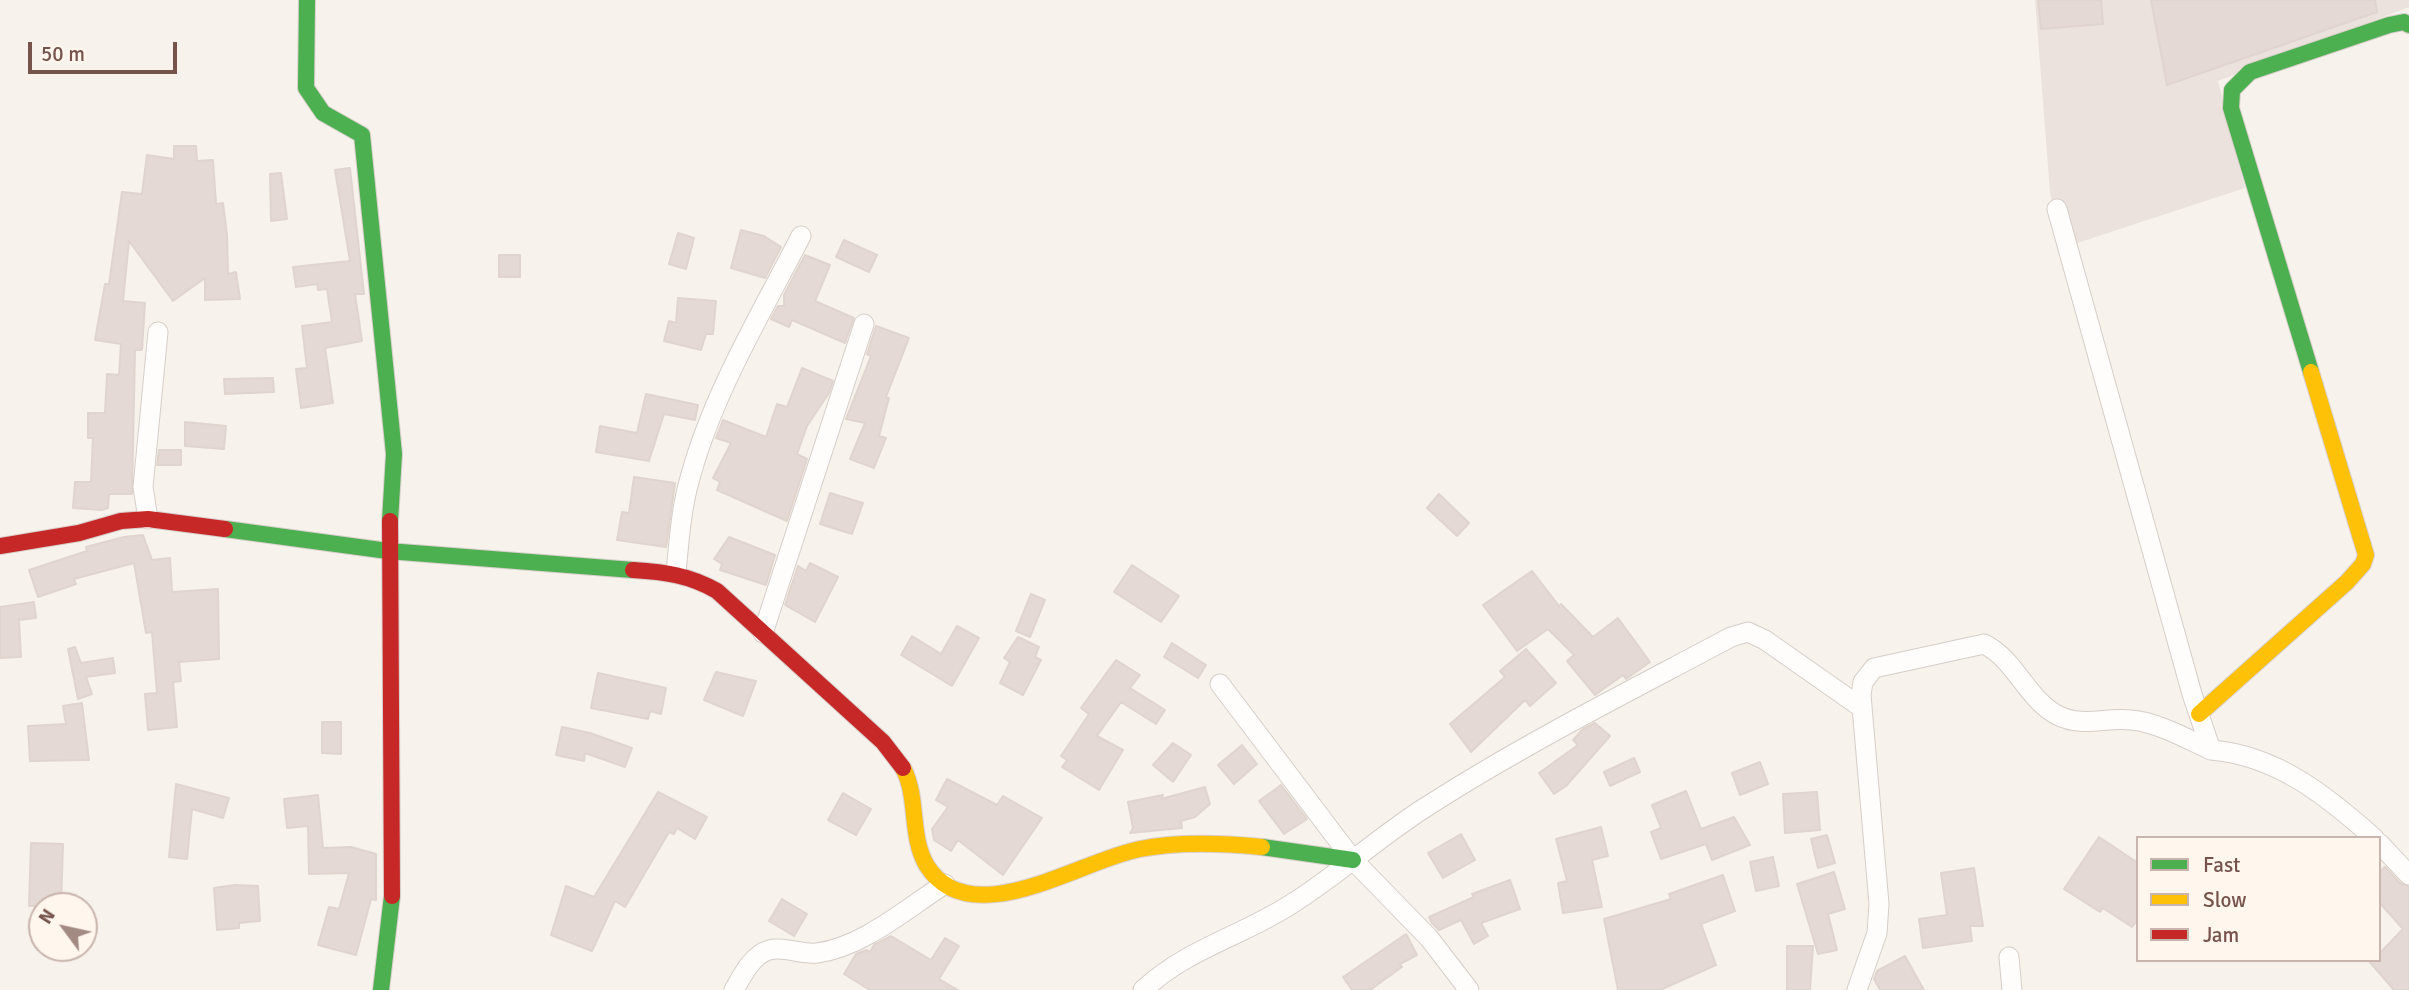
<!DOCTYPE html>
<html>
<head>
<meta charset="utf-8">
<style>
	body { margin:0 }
	#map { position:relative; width:2409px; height:990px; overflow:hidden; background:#f7f2ec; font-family:Signika,sans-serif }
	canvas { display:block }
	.legend { position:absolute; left:2136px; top:836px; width:245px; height:126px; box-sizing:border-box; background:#fff6ee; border:2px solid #c8b5ad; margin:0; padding:9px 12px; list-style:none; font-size:21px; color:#76544c }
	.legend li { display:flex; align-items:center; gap:14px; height:35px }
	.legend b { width:35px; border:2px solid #c8b5ad }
	.north { position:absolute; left:28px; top:892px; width:70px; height:70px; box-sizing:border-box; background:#fff6ee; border:2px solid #c8b5ad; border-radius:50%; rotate:303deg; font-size:19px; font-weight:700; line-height:28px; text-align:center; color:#76544c }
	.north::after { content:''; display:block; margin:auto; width:24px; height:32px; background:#a38b84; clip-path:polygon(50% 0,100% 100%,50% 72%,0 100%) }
	.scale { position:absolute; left:28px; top:42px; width:149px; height:32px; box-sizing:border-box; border:4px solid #76544c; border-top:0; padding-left:9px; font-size:21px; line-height:24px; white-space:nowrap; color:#76544c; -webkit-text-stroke:5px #fff6ee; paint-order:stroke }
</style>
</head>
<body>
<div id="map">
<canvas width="2409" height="990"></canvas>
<ul class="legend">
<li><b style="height:9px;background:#4caf50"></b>Fast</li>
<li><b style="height:9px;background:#ffc107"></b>Slow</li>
<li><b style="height:9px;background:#c62828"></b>Jam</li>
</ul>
<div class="north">N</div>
<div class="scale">50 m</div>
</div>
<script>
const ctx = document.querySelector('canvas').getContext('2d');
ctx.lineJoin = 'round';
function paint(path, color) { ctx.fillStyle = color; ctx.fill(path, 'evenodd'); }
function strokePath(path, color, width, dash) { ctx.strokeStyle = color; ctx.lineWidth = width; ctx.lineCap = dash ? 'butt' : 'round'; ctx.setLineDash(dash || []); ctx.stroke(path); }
paint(new Path2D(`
	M2035,0H2409V7L2218,81L2245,188L2059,249L2050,192Z`), '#ebe2dd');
const building = new Path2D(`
	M2038,0H2101L2103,24L2041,29Z
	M2151,0H2375L2377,12L2167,85Z
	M174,146H196L197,161L213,160L216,204L223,203L227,235L228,274L236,272L240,299L205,300V278L173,301L129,241L123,301L145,303L142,350H135L132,494H109L108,508L102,510L73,508L75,482H91L93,438H88V413H105L107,374L119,375L121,344L95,340L105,284H109L122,192L142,194L147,155L174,159Z
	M350,168L364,294H355L362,341L325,348L333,403L301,408L296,369L307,368L302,326L332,322L327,289L318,290L317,284L296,287L293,267L350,261L335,170Z
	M281,173L287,219L271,221L270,174Z
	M741,230L764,236L781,247L765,278L731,268Z
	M678,233L694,238L686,269L669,264Z
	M844,240L877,255L869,272L836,257Z
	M499,255H520V277H499Z
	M805,255L830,265L815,301L854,318L845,343L792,320L789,327L771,319L778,306H784V295Z
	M678,298L716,301L713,334H706L701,350L664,341L669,321L676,323Z
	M876,326L909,338L886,397L889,398L879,436L886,438L874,468L850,459L865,423L846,419L871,356L867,354Z
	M802,368L833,381L829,393L807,426L797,454L807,459L787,521L717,490L720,482L713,478L731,443L716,438L723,420L766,437L777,404L787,407Z
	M273,378L274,392L225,394L224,379Z
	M646,394L698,405L695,420L664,414L649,461L596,452L600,426L637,433Z
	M185,422L226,426L224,449L185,446Z
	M159,450H181V465H157Z
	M634,477L675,483L666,547L617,540L622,512L629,513Z
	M830,493L863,503L852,534L820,524Z
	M1439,494L1469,523L1457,536L1427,508Z
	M143,535L152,560L170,558L172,592L218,589L219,659L179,662L181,681L173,682L177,727L148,730L145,694L157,693L152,632L146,633L134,563L74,579L76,584L38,597L29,570L87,551L86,547L124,537Z
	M729,537L775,555L766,585L720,570L722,564L714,559Z
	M810,563L838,577L815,622L785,605L798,566L806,571Z
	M1132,565L1179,596L1161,622L1114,592Z
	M1532,571L1559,606L1561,604L1593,637L1618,618L1650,662L1626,679L1623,675L1595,695L1567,661L1574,655L1548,629L1517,651L1483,605Z
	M1031,594L1045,600L1030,637L1016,631Z
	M34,602L36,618L19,620L21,657L0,658V607Z
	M957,626L979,638L952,686L901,655L912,636L941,654Z
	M1018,637L1039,647L1035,657L1041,660L1023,695L1000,683L1010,662L1004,658Z
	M1172,643L1206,665L1198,678L1164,657Z
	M75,647L81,663L113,658L115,673L86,677L92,694L78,699L68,649Z
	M1526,649L1556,683L1530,706L1525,700L1471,752L1450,724L1505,677L1500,671Z
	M1116,660L1140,675L1130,688L1165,710L1156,724L1121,702L1097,736L1123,750L1099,790L1062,767L1067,760L1061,756L1089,714L1081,708Z
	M716,672L756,681L743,716L704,700Z
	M598,673L666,688L661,714L650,711L648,719L591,708Z
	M82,703L89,760L30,761L28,726L66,724L63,706Z
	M322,722H341V754L322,753Z
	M1595,723L1610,736L1566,786L1554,794L1539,773L1578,745L1573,740L1583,729Z
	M562,727L590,733L632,748L625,767L585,753L584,761L556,755Z
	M1173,743L1191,755L1173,782L1153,765Z
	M1242,745L1257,764L1234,784L1218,765Z
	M1634,758L1640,772L1610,786L1604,772Z
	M1760,762L1768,784L1740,795L1732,773Z
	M947,779L997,805L1003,796L1042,818L1003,875L958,840L951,851L934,840L932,829L948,807L936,800Z
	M176,784L229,798L223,818L192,809L187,859L169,857Z
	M1281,785L1307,819L1284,834L1259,801Z
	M1205,787L1210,804L1195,817L1181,821L1182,828L1130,833L1133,828L1128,802L1163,795L1161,799Z
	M1686,791L1701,829L1734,817L1750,845L1712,860L1706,844L1661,859L1651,832L1661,828L1652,805Z
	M658,792L707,817L695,839L677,828L674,834L669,832L625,907L615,901L592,951L551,935L566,886L594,897Z
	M1817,792L1820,830L1785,833L1783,794Z
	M843,793L871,809L856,835L828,820Z
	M318,795L323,848L351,847L376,854V900L371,899L356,955L318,945L329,907L339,909L349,873L309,874L308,826L287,828L284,799Z
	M1601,827L1608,856L1592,860L1602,907L1563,913L1558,883L1567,881L1556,839Z
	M1461,834L1475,860L1443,878L1428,853Z
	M1827,835L1835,863L1818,868L1811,839Z
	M2099,837L2138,863V919L2132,927L2103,908L2100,912L2064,889Z
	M31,843L63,844L61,906H29Z
	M1773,857L1779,886L1756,891L1750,862Z
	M2385,867L2400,883L2409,887V990H2394L2368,960H2379V954L2403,929L2379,902V872Z
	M1974,868L1983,926H1970L1972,941L1923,948L1919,919L1947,915L1941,873Z
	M1834,872L1845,909L1828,914L1837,950L1818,954L1797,884Z
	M1723,875L1735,911L1701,924L1716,965L1660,990H1618L1604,919L1671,899L1669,894Z
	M1510,880L1520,909L1481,923L1488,936L1474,944L1461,920L1439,930L1432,923L1429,917L1474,897L1472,894Z
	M235,885L258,886L260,921L239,923V928L217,930L214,888Z
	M782,899L807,914L794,936L769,921Z
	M1406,934L1417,955L1400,964L1402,967L1370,990H1352L1343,977Z
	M891,936L931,960L945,938L959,946L939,979L958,990H870L844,974L856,954L866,950L870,952L874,945Z
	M1787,946H1813L1810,990H1787Z
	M1905,956L1924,990H1880L1874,979L1877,971Z`);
paint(building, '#e4d9d4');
strokePath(building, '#e0d4ce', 2);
const street = new Path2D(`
	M2057,209L2192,694L2211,750C2276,755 2327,796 2374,838
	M148,519L143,487L158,332
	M676,573C679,542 681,509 690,478C713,393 761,314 801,236
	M763,633L864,324
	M1220,684L1353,860L1429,938L1469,990
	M2379,843L2409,875
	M2009,957L2012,990
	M734,990C742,976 752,955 769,950C784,946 802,955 817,953C863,947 907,908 945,884
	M1143,990C1188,948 1243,936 1293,903C1339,874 1380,836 1426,807C1524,744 1628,692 1731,637L1748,632L1765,640L1862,708
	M1857,990L1877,933L1879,904L1861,695L1863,682L1874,668L1984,644C2015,659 2026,698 2057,715C2083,728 2104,717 2131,720C2157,722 2187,739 2211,750`);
const fast = new Path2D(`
	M307,0L306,88L323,113L362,135L394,454L390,521
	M2311,372L2231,108L2232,90L2250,72L2389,25L2404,22L2409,25
	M225,529L388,551L633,570
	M1262,847L1353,860
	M381,990L392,896`);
const slow = new Path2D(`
	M2199,714L2347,582L2363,564L2366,555L2311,372
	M903,768C919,798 909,836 927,866C971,935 1081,860 1140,849C1180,841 1222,843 1262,847`);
const jam = new Path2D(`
	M390,521L392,896
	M0,546L79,533L121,521L148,519L225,529
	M633,570C665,572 689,575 717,591L883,742L903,768`);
strokePath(street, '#d6cdc8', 21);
strokePath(fast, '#d8ceca', 18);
strokePath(slow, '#d8ceca', 18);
strokePath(jam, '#d8ceca', 18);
strokePath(street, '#fefdfc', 19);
strokePath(fast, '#4caf50', 16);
strokePath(slow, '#ffc107', 16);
strokePath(jam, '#c62828', 16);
</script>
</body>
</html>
